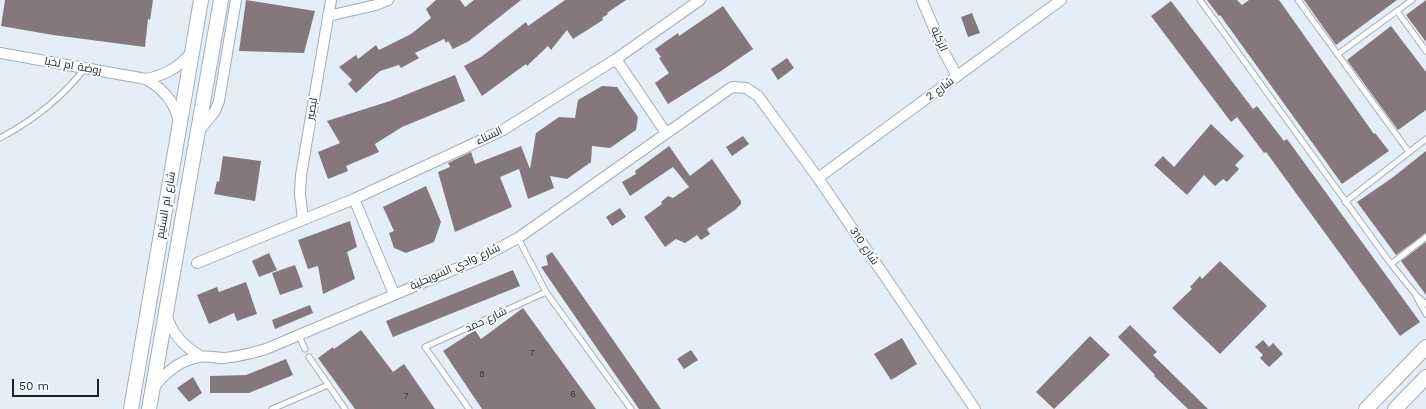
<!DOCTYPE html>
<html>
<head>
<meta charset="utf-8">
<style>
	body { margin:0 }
	#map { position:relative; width:1426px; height:409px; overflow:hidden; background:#e5eef7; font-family:"Work Sans",sans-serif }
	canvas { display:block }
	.scale { position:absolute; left:12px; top:379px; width:87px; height:18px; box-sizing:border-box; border:2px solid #1f2225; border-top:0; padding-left:5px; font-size:12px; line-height:14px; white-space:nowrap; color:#1f2225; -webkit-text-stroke:3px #f7fbfe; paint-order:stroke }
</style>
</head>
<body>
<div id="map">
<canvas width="1426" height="409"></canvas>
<div class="scale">50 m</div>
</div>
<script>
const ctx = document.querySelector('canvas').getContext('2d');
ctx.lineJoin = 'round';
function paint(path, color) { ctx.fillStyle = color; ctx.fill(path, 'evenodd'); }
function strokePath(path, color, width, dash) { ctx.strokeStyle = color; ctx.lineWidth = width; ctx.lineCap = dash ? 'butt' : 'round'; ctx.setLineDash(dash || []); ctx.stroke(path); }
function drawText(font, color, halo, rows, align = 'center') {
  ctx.font = font + ' "Work Sans",Cairo,sans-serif'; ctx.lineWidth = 4; ctx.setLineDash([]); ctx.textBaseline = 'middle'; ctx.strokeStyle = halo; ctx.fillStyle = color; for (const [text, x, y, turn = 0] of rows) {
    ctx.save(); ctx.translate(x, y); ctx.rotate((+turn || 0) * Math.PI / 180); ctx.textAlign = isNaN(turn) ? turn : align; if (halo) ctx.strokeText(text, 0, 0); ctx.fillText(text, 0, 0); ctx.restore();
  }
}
paint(new Path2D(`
	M5,0H153L150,20L148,19L145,47L53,35L1,26Z
	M246,0L315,11L304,53L239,51Z
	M436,0H460L465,7L474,0H521L469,41L453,49L448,41L446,43L444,39L415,53L419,58L401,68L399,65L380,71L356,93L348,84L352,80L339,67L356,55L358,59L376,45L379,50L411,34L431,18L426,9Z
	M565,0H626L607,13L608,14L602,18L603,20L573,39L567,30L551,50L548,46L527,66L526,64L482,96L464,66L481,57L526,22L528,26Z
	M1207,0H1237L1242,5L1249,0H1279L1374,134L1375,133L1389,151L1342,184L1220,15L1219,16Z
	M1304,0H1397L1336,45Z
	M1426,0V42L1406,15Z
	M1171,1L1253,109L1257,106L1284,141L1287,139L1420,322L1400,336L1266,152L1264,153L1237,117L1231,122L1151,16Z
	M723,6L753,49L721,71L668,104L655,83L669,73L659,58L661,57L655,49L678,33L679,36Z
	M972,13L980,33L968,37L961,17Z
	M1391,26L1426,72V110L1398,130L1347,60Z
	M787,58L794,68L778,80L771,69Z
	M455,75L465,101L402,127L375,144L379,152L346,166L348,171L328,179L318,152L340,143L327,121L390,101Z
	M602,86L617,87L638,117L636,130L610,148L592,146L591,162L567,179L550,176L554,188L528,199L519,169L500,177L512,207L455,232L438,172L450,167L448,163L471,152L475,164L521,146L530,169L536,133L559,117L575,118L578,100Z
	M1211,124L1244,156L1235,165L1239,169L1227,182L1223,179L1215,186L1204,175L1187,195L1154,165L1163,156L1174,167Z
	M743,136L749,144L732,156L726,147Z
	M669,146L690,176L712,159L741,201V204L735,210L707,229L710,234L701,240L697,235L685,243L676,239L665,247L644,217L662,204L661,202L668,196L673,198L689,187L673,167L630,196L622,182L636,174L635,171Z
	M1426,151V233L1396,255L1357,202L1392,178Z
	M223,156L261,161L255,201L214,194L217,181L219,182Z
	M426,186L441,222L434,242L406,253L394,248L389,233L394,231L383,207Z
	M620,208L626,217L612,226L606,217Z
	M350,221L357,247L347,252L355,279L323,294L318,266L308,269L298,240Z
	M1426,242V295L1401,261Z
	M552,252L602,324L661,409H639L594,344L541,267L548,265L546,256Z
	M269,253L277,270L259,277L252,261Z
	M1220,261L1267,306L1220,354L1172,308L1192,289L1190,287L1200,276L1202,279Z
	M295,265L303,287L280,295L272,273Z
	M513,270L520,286L393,337L386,321Z
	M246,282L257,314L237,321L234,313L209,324L197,295L217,287L219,292Z
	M310,305L313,313L275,329L272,320Z
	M523,308L578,384L596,409H482L443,351L475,330L481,339Z
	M1130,325L1157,352L1153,355L1208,409H1188L1154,376L1155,375L1118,337Z
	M361,330L393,372L404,364L435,409H355L318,358L333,347L334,349Z
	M1090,336L1110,355L1054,409L1036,392Z
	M902,338L917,364L891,380L874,354Z
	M1263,340L1269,347L1273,343L1283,354L1269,367L1260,358L1263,355L1255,347Z
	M691,350L698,360L684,369L677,359Z
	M286,359L293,375L249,393H210V376L246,375Z
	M193,377L202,393L189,402L177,388Z`), '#84787c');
const lane = new Path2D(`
	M1200,0L1391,264L1416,295L1426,304
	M1298,0L1409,152
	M1397,11L1426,51
	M1338,54L1412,0
	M0,138C32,121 62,98 85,68
	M1345,202L1426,139
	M518,238L546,292L631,409
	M1391,264L1426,237
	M1416,296L1426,314
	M299,336L305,349
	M309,357L345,409
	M272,409L328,385
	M469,409L425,347L546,292`);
const street = new Path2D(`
	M922,0L944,52L957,76
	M328,16L376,5L388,0
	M0,53L146,79C165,75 178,68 191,53
	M616,59L666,133
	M146,79C163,89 174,101 179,121
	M198,132L215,111L219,101L236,0
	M818,178L1061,0
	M354,199L394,294
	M303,219L300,194L301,175L331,0
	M197,263L354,199L503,130L616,59L700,0
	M166,314C172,333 182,345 200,356
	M154,387C165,373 180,360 199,357C207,355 216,358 223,358C238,357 252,353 266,349L479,259L518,238L732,87L746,88L758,96L818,178L975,409`);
const secondary = new Path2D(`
	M131,409L201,0
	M149,409L221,0
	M1366,409L1426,347
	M1395,409L1426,377`);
strokePath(lane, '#a4adb5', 7);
strokePath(street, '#a4adb5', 12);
strokePath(secondary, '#a4adb5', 16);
strokePath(lane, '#fff', 5);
strokePath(street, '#fff', 10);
strokePath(secondary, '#fff', 14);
drawText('9px', '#38383b', null, [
	["7",532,353],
	["8",482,374],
	["6",573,394],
	["7",406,396]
]);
drawText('11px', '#1f2225', '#f7fbfe', [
	["الركيّة",939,39,67],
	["روضة ام لخبا",73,66,10],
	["شارع 2",940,89,-36],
	["لبصير",312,109,-80],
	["السناء",489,136,-25],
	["شارع ام السنيم",166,205,-80],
	["شارع 310",864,246,56],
	["شارع وادي السويحلية",455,267,-24],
	["شارع حمد",486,320,-25]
]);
</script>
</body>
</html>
